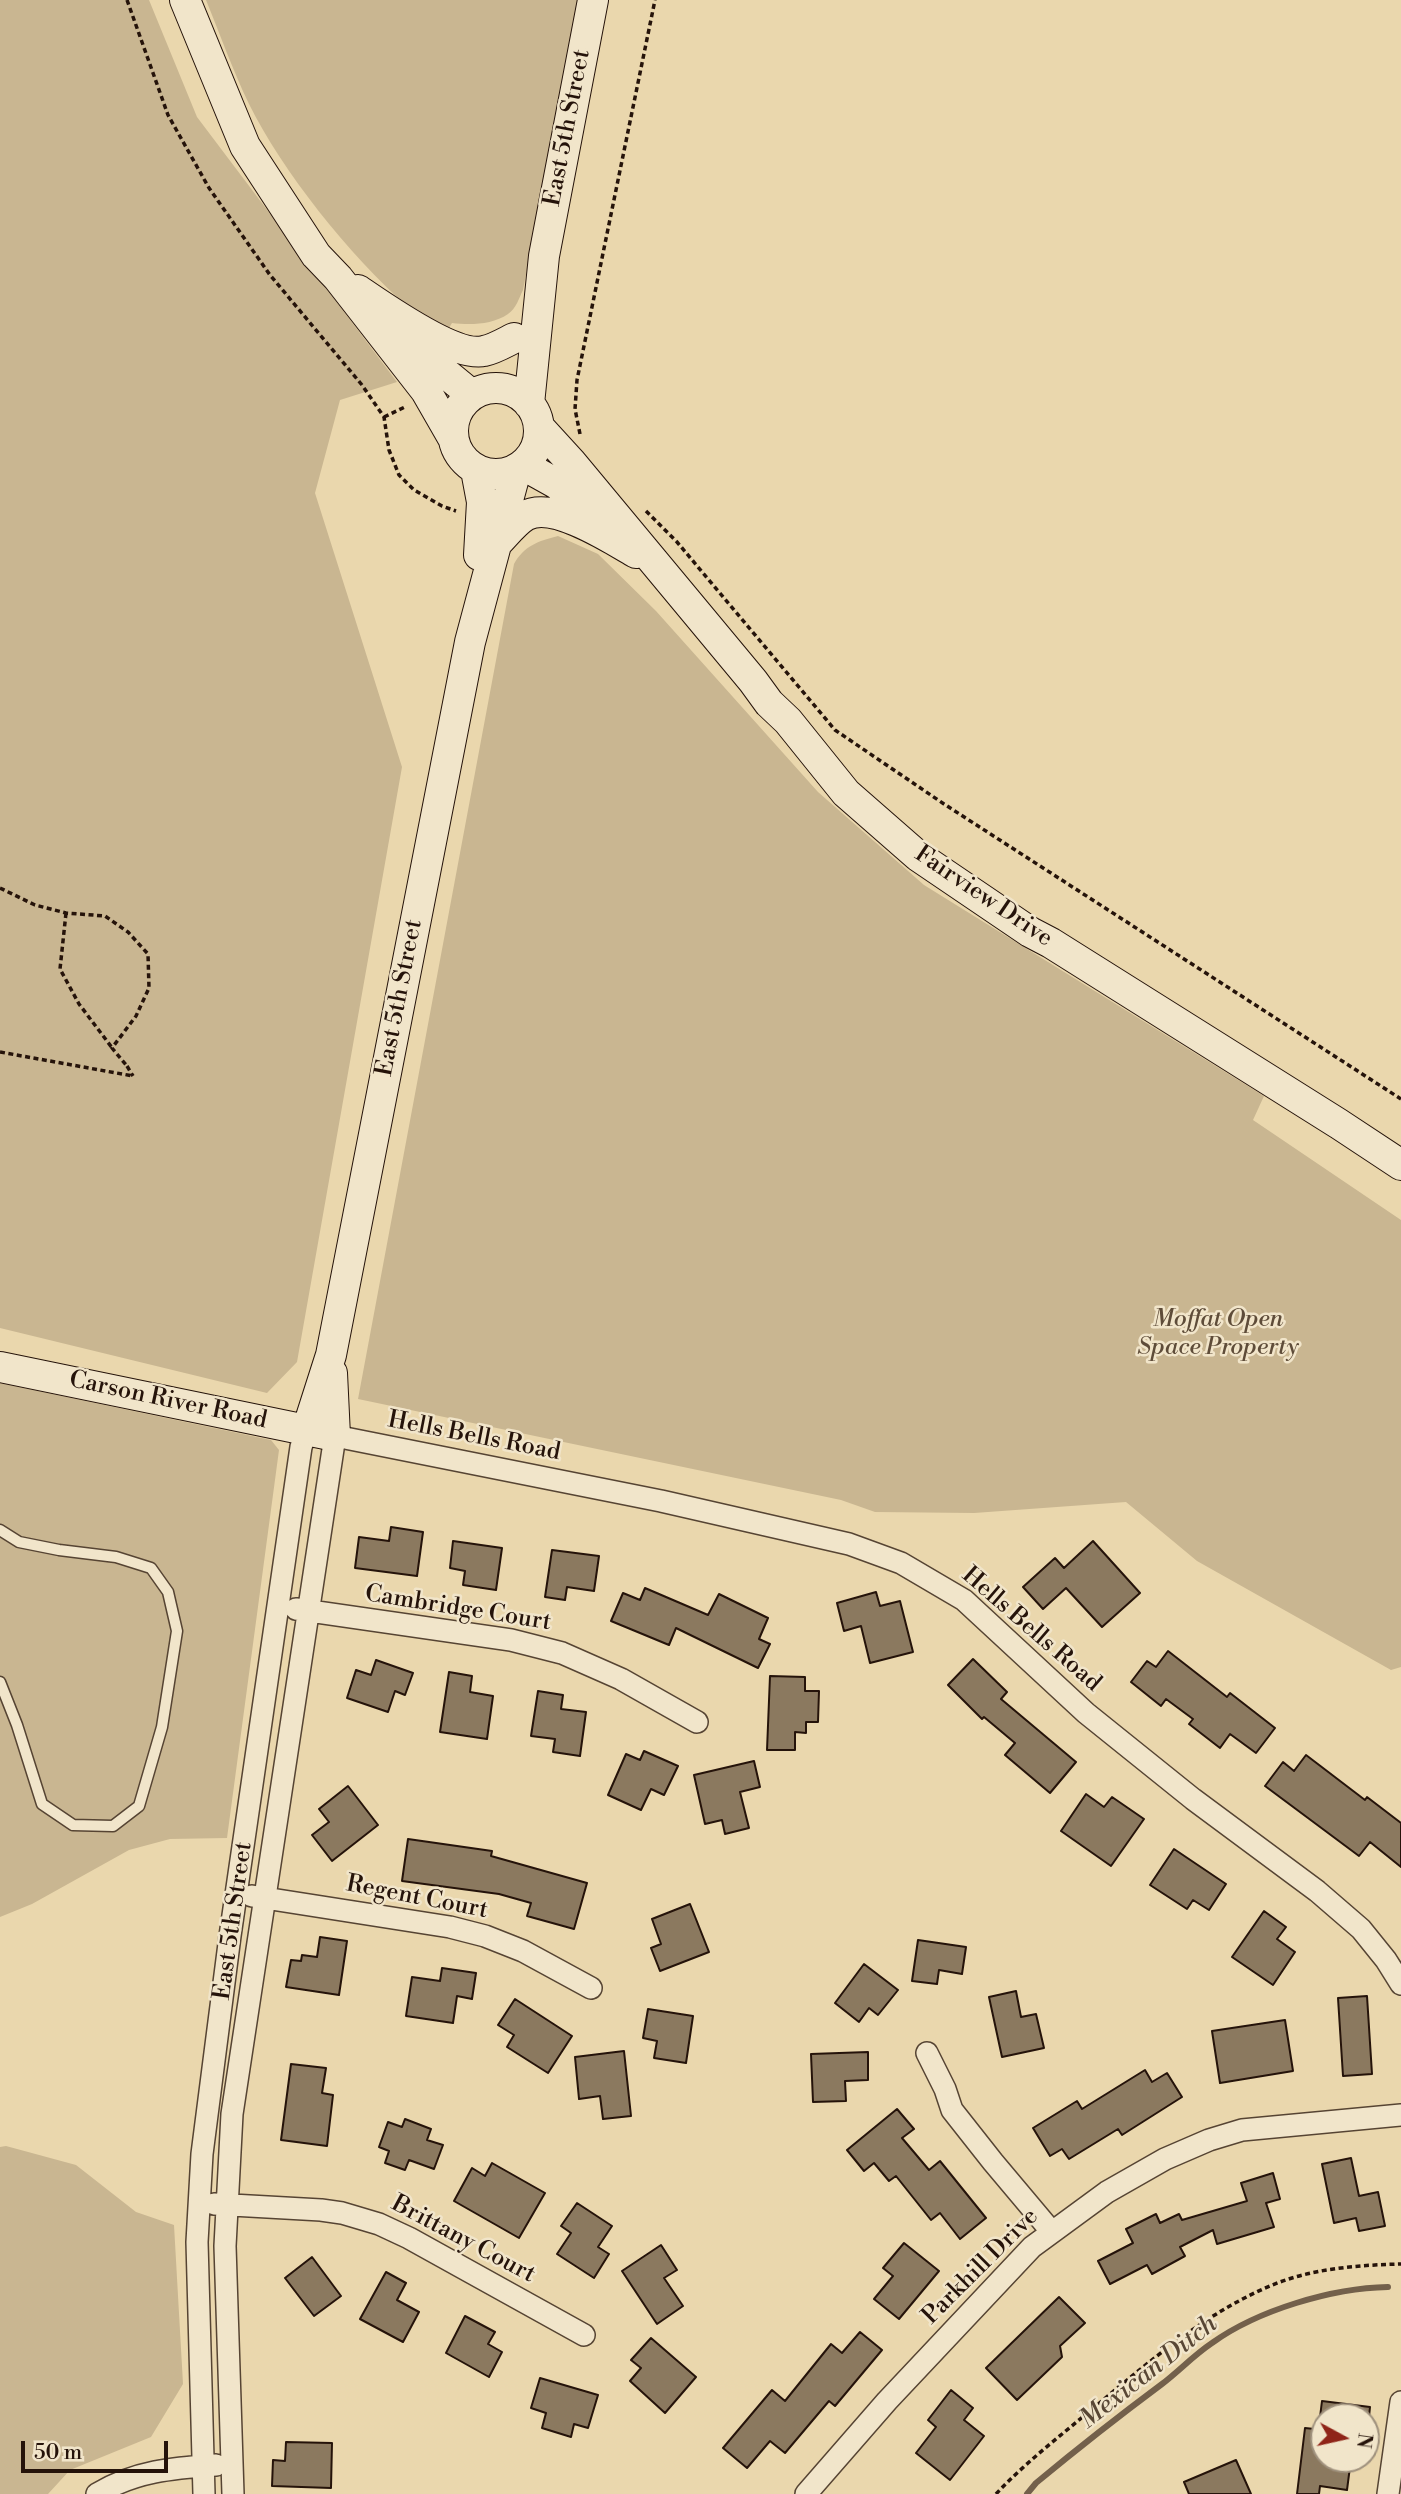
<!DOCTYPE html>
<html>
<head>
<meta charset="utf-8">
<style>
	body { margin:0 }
	#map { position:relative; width:1401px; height:2494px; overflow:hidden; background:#ead7ad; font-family:"Libre Bodoni",serif }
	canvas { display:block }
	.north { position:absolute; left:1310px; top:2403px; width:70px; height:70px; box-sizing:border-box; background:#f1e5ca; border:2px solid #9f917d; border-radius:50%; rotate:98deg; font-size:19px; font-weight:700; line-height:28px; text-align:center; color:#25130a }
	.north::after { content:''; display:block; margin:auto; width:24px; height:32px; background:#8f2418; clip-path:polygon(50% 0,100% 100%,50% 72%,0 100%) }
	.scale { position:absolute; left:21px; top:2441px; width:147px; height:32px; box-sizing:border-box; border:4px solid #25130a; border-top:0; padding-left:9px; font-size:21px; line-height:24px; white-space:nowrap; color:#25130a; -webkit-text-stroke:5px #f1e5ca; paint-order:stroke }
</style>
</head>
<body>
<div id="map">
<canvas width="1401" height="2494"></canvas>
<div class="north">N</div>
<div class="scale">50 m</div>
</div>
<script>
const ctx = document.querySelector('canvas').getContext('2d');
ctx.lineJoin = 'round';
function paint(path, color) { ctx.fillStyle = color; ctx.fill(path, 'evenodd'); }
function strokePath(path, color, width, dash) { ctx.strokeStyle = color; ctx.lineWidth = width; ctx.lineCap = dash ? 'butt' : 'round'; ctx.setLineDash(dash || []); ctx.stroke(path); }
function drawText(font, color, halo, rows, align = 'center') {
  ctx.font = font + ' "Libre Bodoni",serif'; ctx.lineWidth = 5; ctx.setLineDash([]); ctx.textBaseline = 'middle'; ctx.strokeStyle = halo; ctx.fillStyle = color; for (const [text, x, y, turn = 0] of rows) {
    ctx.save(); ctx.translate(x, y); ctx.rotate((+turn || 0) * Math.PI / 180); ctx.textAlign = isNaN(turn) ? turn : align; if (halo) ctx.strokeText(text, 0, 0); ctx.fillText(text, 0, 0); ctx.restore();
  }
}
paint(new Path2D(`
	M0,0H149L197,117L397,382L340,400L315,493L402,767L297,1362L267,1393L0,1328Z
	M206,0H579L523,290C519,298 516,309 508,314C492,325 470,325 452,323L446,333C433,324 419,316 407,306C350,256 282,171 249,104C233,71 220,34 206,0Z
	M558,536L598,554L656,611L818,792L924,885L1264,1096L1253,1120L1401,1220V1667L1391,1670L1197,1561L1126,1502L974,1513L875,1512L841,1500L358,1399L514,564C524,546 538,541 558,536Z
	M0,1383L271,1440L279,1450L227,1838L170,1839L129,1850L32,1904L0,1917Z
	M6,2146L76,2165L136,2212L174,2225L183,2384L151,2437L70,2470L48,2494H0V2147Z`), '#c9b691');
strokePath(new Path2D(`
	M1027,2494L1036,2483C1077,2449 1119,2416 1162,2384C1179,2371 1194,2355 1212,2343C1258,2310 1332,2288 1388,2287`), '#73604b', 6);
const building = new Path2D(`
	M391,1527L423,1532L417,1576L355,1568L359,1537L389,1541Z
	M453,1541L502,1548L496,1590L463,1585L465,1571L450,1568Z
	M1093,1541L1140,1593L1102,1627L1066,1588L1043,1609L1023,1587L1055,1558L1064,1568Z
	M552,1550L599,1556L594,1591L567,1587L565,1600L545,1597Z
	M645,1588L708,1615L719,1594L768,1618L759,1639L770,1644L758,1668L676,1628L669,1645L611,1621L623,1593L640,1600Z
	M876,1592L880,1606L900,1601L913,1652L870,1663L861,1626L844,1631L837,1603Z
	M1168,1651L1227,1697L1230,1693L1275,1728L1256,1753L1230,1734L1220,1748L1189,1724L1193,1719L1166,1699L1161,1706L1131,1682L1147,1661L1156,1667Z
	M973,1659L1007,1692L1001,1699L1076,1762L1050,1793L1005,1755L1015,1743L984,1717L982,1719L948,1685Z
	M376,1660L413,1673L405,1695L395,1691L388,1712L347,1698L356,1670L371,1675Z
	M449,1672L472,1676L470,1692L493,1696L487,1739L440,1732Z
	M770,1676L805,1677V1691H819L818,1722H806V1733L795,1732V1750H767Z
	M538,1691L563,1695L561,1709L586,1712L580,1756L553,1752L555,1739L531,1736Z
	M644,1751L678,1766L664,1795L651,1789L641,1810L608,1795L626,1754L640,1760Z
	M1306,1755L1365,1800L1367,1797L1401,1823V1867L1370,1842L1359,1856L1265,1786L1283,1762L1294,1771Z
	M754,1761L760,1787L740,1792L749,1828L725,1834L722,1820L705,1824L694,1775Z
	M348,1786L378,1825L332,1861L312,1835L329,1822L319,1809Z
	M1086,1794L1104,1807L1112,1797L1144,1819L1111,1866L1061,1831Z
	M408,1839L492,1851L491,1856L587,1883L574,1929L527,1916L531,1903L499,1894L402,1881Z
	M1174,1849L1226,1884L1209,1910L1193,1900L1187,1909L1150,1885Z
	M690,1904L709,1952L660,1971L651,1948L661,1944L652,1919Z
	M1264,1911L1286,1927L1277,1939L1295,1952L1273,1985L1232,1957Z
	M320,1937L347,1941L339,1995L286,1987L291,1960L301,1961L302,1955L317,1957Z
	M918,1940L966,1947L962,1974L939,1970L937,1984L912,1981Z
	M864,1964L898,1990L878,2015L869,2008L859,2022L835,2003Z
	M442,1968L476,1973L472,1999L457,1996L453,2023L406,2016L412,1977L440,1981Z
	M1016,1991L1021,2017L1036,2014L1044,2048L1002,2057L989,1997Z
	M1367,1996L1372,2074L1343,2076L1338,1998Z
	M515,1999L572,2036L548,2073L507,2047L514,2035L498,2025Z
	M648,2009L693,2016L686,2063L654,2058L657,2041L643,2038Z
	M1285,2020L1293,2071L1220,2083L1212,2031Z
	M624,2051L631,2116L603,2119L600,2096L579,2099L575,2057Z
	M868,2052V2080L845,2081L846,2101L813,2102L811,2054Z
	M291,2064L326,2068L322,2093L333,2095L327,2146L281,2140Z
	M1145,2070L1152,2082L1167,2073L1182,2097L1122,2135L1118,2129L1069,2159L1062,2149L1050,2156L1033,2128L1077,2101L1082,2109Z
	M897,2109L914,2129L902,2138L929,2170L940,2161L986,2218L960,2239L940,2213L931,2220L896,2176L889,2181L874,2163L864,2171L847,2150Z
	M405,2119L431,2129L427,2140L443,2145L434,2169L409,2160L405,2170L385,2163L389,2151L379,2147L388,2122L402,2127Z
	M1351,2158L1359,2196L1378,2192L1385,2226L1359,2231L1356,2218L1334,2223L1322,2164Z
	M492,2163L545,2193L519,2238L454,2201L472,2168L485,2176Z
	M1273,2173L1280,2199L1266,2203L1274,2227L1217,2244L1213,2230L1180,2247L1185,2256L1152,2274L1147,2265L1110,2284L1098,2261L1133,2243L1126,2229L1156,2214L1160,2223L1179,2214L1182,2220L1247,2201L1241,2183Z
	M577,2203L612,2226L598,2247L609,2254L594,2278L557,2254L571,2233L561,2226Z
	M904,2243L939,2271L899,2319L874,2299L893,2276L883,2268Z
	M661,2245L677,2270L664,2278L683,2306L657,2324L622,2271Z
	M312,2257L341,2296L314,2316L285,2278Z
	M386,2272L406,2283L397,2300L419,2312L403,2342L360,2319Z
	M1059,2297L1085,2323L1060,2346L1062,2357L1017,2400L986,2368Z
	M465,2316L495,2332L488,2344L502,2352L489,2377L446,2353Z
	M860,2332L882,2350L835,2406L829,2401L785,2453L770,2441L747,2468L723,2448L772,2390L785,2401L831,2344L842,2353Z
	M651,2338L696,2377L665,2413L630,2381L641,2368L631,2360Z
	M540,2378L598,2395L588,2428L574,2424L571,2437L542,2428L546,2413L531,2408Z
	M951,2390L973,2408L964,2420L984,2436L950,2480L916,2453L936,2427L928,2420Z
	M1322,2401L1370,2407L1369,2417H1320Z
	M1305,2428L1324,2430V2459H1351L1347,2490L1320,2486L1319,2494H1297Z
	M286,2442L332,2443L331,2488L272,2486L273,2460L285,2461Z
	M1236,2460L1251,2494H1189L1184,2482Z`);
paint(building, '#8b795f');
strokePath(building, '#25130a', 2);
const lane = new Path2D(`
	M0,1530L19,1542L59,1550L116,1557L151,1568L168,1592L177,1631L162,1727L139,1806L113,1826L73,1825L42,1804L17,1725L0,1682`);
const street = new Path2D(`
	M296,1609L511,1640L562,1653L621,1679L697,1722
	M252,1896L450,1927L485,1936L523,1951L591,1988
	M927,2053L945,2089L952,2110L993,2162L1051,2231
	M214,2204L321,2210L342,2213L379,2224L409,2238L584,2335
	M97,2494C135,2471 173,2468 216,2465
	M204,2494L197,2242L202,2154L230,1936L301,1447L307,1430
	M233,2494L225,2246L232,2114L335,1436L661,1501L849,1544L901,1563L964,1600L1086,1713L1193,1799L1317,1891L1361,1929L1386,1960L1401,1984
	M806,2494L887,2401L1032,2247L1107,2192L1165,2159L1209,2140L1242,2130L1401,2115
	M1388,2494L1401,2402`);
const secondary = new Path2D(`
	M185,0L245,146L316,255L338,278L426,391L453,438
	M358,290C383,307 455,358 484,351C494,349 504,343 514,338
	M398,334L472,395
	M453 431a43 43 0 1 1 86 0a43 43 0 1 1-86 0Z
	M529,404L544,256L593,0
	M539,427L571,462L753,681L769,703L788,721L846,793L918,856L1030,932L1051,943L1339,1124L1401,1165
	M523,465L557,484L601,517
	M476,470L482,502L479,555
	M497,543C505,535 515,522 525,516C553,500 612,539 636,553
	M0,1367L335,1436L332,1373
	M307,1430L331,1355L470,642L516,470`);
strokePath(lane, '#564433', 13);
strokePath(street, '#564433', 24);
strokePath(secondary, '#25130a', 32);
strokePath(new Path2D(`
	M127,0L168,115L209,188L270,275L362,385L384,417L389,450L399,475L414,490L442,506L456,511
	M384,417L407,406
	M580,434L575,409L577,380L655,0
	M646,511L677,542L835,730L944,804L1401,1099
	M0,888L35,905L66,913L105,916L128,932L148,954L149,988L136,1016L112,1048L127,1066
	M66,913L60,969L79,1004L113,1049
	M0,1052L133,1076
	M127,1066L133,1076
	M996,2494C1025,2463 1059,2437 1091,2410C1149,2362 1209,2309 1280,2282C1318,2268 1361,2265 1401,2264`), '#25130a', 3.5, [5, 3.5]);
strokePath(lane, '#f1e5ca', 10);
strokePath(street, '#f1e5ca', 21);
strokePath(secondary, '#f1e5ca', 30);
drawText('24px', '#25130a', '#f1e5ca', [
	["East 5th Street",568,128,-79],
	["Fairview Drive",983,897,34],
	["East 5th Street",400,998,-79],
	["Carson River Road",168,1401,12],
	["Hells Bells Road",474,1437,11],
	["Cambridge Court",458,1609,9],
	["Hells Bells Road",1031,1630,41],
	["Regent Court",417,1898,11],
	["East 5th Street",234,1921,-82],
	["Brittany Court",463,2240,28],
	["Parkhill Drive",981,2267,-45]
]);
drawText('italic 24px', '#5e4c39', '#f1e5ca', [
	["Moffat Open",1218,1320],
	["Space Property",1218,1348]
]);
drawText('italic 26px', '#594735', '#f1e5ca', [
	["Mexican Ditch",1149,2373,-38]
]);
</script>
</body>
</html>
